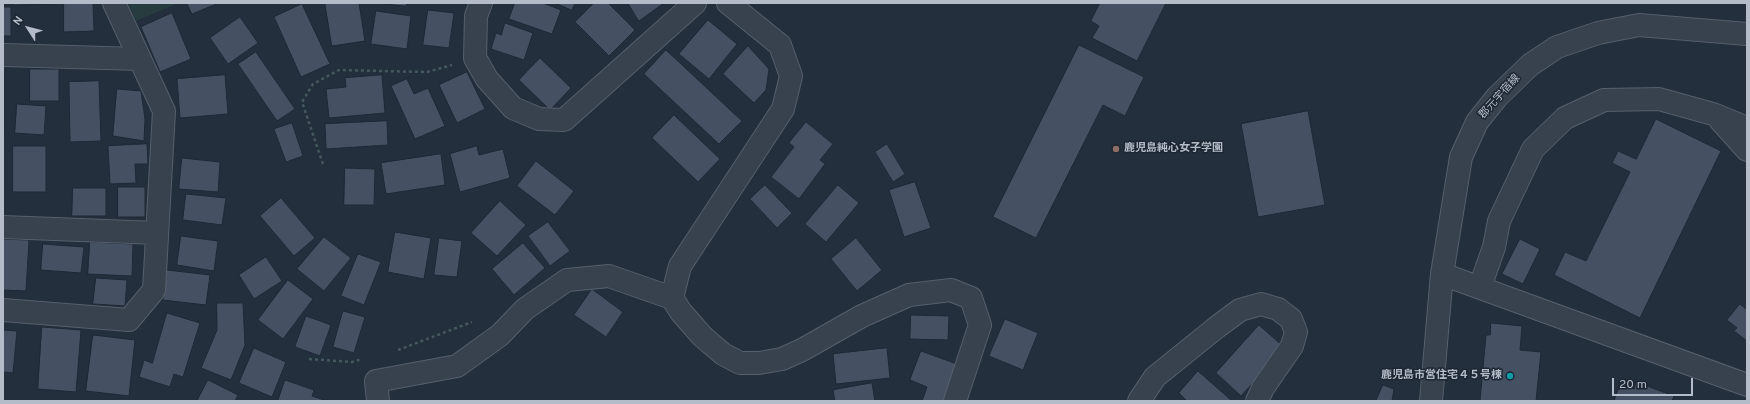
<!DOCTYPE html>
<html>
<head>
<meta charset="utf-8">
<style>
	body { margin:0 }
	#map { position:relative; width:1750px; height:404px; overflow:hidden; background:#242f3e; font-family:Overpass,sans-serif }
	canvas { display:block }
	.frame { position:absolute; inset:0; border:4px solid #b4bcc9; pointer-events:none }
	.north { position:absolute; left:8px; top:8px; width:40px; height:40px; -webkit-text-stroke:3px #1d2633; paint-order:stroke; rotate:306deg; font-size:11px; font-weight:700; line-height:16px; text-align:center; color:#b4bcc9 }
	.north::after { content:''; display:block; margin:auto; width:14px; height:18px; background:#b4bcc9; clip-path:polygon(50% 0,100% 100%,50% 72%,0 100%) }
	.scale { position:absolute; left:1612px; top:378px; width:81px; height:18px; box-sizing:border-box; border:2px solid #b4bcc9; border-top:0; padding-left:5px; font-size:12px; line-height:14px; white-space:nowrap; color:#b4bcc9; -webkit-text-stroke:3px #1d2633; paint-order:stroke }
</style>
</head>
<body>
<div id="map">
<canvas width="1750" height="404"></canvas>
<div class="frame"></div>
<div class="north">N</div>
<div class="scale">20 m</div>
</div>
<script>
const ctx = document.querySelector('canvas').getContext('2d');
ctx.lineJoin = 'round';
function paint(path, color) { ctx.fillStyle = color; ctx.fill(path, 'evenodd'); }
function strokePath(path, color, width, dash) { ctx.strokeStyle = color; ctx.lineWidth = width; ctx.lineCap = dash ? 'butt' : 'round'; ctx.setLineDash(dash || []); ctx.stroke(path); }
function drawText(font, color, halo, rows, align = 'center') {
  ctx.font = font + ' Overpass,"Noto Sans JP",sans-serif'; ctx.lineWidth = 3; ctx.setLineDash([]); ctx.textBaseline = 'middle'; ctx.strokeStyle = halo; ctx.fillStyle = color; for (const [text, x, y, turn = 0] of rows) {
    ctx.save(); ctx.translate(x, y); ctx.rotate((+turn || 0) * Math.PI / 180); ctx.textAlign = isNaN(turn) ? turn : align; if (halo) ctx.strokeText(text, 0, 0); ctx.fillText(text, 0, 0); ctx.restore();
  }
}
paint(new Path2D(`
	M128,3H176V4L136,21Z`), '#263c3f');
const building = new Path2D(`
	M14,3H57V4L14,5Z
	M64,3H93L94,31L64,32Z
	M187,3H219L192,14Z
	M325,3H359L365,41L332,46Z
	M377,3H407L406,6Z
	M515,3H543L561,10L552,34L509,19Z
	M555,3H575L572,10Z
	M594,3H608L635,30L609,56L575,22Z
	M628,3H664L639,21Z
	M1100,3H1166L1137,61L1092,38L1099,26L1091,21Z
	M302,4L330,64L301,77L274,17Z
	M3,7H11V36H3Z
	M428,10L454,13L449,48L423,45Z
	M376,11L411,16L407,49L371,44Z
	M172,13L191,59L160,72L141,27Z
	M240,17L258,43L228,64L210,38Z
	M708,20L737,44L709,79L679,54Z
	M505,23L533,33L524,60L491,49L496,33L501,35Z
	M1079,45L1144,77L1125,116L1103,105L1036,238L993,217Z
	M748,46L769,69L766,90L754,103L723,74Z
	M666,50L742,121L719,144L644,74Z
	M256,52L295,109L277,121L238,64Z
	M540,58L571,88L550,110L519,80Z
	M30,69H59V101H30Z
	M3,70H4V133H3Z
	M467,72L485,109L457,123L439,85Z
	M225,75L228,114L180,118L177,79Z
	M382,75L385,113L329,118L326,89L346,87L345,78Z
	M407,79L414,94L428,88L445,126L415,139L391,86Z
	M99,81L101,141L70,142L69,82Z
	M117,89L141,91L145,119L144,141L113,136Z
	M17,104L46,106L44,135L15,133Z
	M1308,111L1325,205L1258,217L1241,124Z
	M674,115L720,159L698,182L652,138Z
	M1656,119L1721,151L1640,318L1554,275L1565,252L1586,261L1630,172L1612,163L1618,151L1636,159Z
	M387,121L388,145L326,149L325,124Z
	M806,122L833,144L820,160L825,164L799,199L771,177L794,147L789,143Z
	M292,123L303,156L286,162L274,129Z
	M147,144L148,164H135L136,183L110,184L108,146Z
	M887,144L905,174L893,182L875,152Z
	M13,146H46V192H13Z
	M477,146L479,155L503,149L510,178L460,192L450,154Z
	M441,154L445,185L386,194L381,163Z
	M182,158L220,162L218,192L179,189Z
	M536,161L574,191L555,215L517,186Z
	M345,168L375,169L374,205H344Z
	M915,182L931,228L904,237L889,190Z
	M765,185L792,213L777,228L750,199Z
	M838,185L859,203L826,242L805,224Z
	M118,187H145V217H118Z
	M73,188H106V216H72Z
	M186,194L226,198L222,225L183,220Z
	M281,198L315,238L294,256L260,216Z
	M500,201L526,225L497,256L471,233Z
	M548,222L570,251L550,266L528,236Z
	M395,232L431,238L424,279L388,272Z
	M181,236L218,241L214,271L177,265Z
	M324,237L351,258L324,291L297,269Z
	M439,238L462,241L457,277L434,275Z
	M856,238L882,270L857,291L831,259Z
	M3,239L29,240L26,291L3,290Z
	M1520,239L1540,249L1523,284L1502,274Z
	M90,242L133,244L132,276L88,274Z
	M523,243L545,268L514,295L492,269Z
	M43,244L84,247L81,273L41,270Z
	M358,254L381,262L364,305L341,296Z
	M266,257L282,281L254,299L239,275Z
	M167,270L210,275L206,305L163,300Z
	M96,278L127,280L125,306L93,304Z
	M288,280L313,299L283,339L258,320Z
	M592,289L623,312L606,337L574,315Z
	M217,303H243L245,345L231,380L201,368L217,330Z
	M1740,304L1747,310V341L1734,331L1737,328L1727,320Z
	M343,311L365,317L354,353L333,347Z
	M167,313L200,323L183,377L174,374L170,387L139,377L144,360L152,363Z
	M911,315L949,316L948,340L910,339Z
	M306,316L331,325L320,356L295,347Z
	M1005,319L1038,333L1023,370L989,356Z
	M1491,323L1522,326L1520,350L1541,352L1536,401H1480L1486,335H1490Z
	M1259,325L1285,348L1241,396L1216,373Z
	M42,327L81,330L76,392L38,389Z
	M3,330L17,331L13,373L3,372Z
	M93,335L135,340L129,396L86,391Z
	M254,348L286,362L272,397L239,383Z
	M887,348L890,378L836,384L833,354Z
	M921,351L957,364L944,401H922L927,387L910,380Z
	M1198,371L1232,401H1187L1179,393Z
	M208,380L238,395L235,401H197Z
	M285,380L314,390L312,396L327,401H278Z
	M1636,382L1674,396L1672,401H1614L1620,384L1634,389Z
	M872,383L875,401H835L833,390Z
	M1383,385L1394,389L1392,401H1376Z`);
paint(building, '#455162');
strokePath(building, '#1f2835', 1);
const minor = new Path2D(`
	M481,3L476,16L475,58L487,79L513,108L539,119L564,120L695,3
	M728,3L780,45L791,76L783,109L680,266L672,298L681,312L702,336L723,354L740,363H759L782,359L802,350L862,316L909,295L951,290L971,298L980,325L955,401
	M3,55L140,59
	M1720,120L1747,150
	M3,227L157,233
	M1442,274L1747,385
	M1480,287L1494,247L1499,221L1533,149L1565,118L1604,100L1659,99L1713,114L1747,128
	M3,310L129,320L154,290L164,111L114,3
	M378,401L376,381L457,366L500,335L525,309L567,280L609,276L672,298
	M1139,401L1155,377L1217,327L1240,310L1261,304L1278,309L1291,319L1296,332L1292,346L1263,388L1257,401
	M1431,401L1442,274L1461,157L1477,122L1497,97L1530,65L1557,47L1598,33L1639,25L1747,34`);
strokePath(minor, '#565f6c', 24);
strokePath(new Path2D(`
	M323,164L302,102L313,84L339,70L427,72L452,65
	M398,350L472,322
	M309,359L352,362L362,359`), '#44595c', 2.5, [3, 3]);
strokePath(minor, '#38414e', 22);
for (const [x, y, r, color] of [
	[1116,149,4,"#8d6e63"],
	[1510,376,4,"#0f9aa8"]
]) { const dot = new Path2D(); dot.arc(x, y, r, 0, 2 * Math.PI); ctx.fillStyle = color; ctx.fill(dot); strokePath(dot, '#1d2633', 1.5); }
drawText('11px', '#b4bcc9', '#1d2633', [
	["郡元宇宿線",1500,97,-48]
]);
drawText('bold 11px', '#b4bcc9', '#1d2633', [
	["鹿児島純心女子学園",1124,149],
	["鹿児島市営住宅４５号棟",1502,376,"right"]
], 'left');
</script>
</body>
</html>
